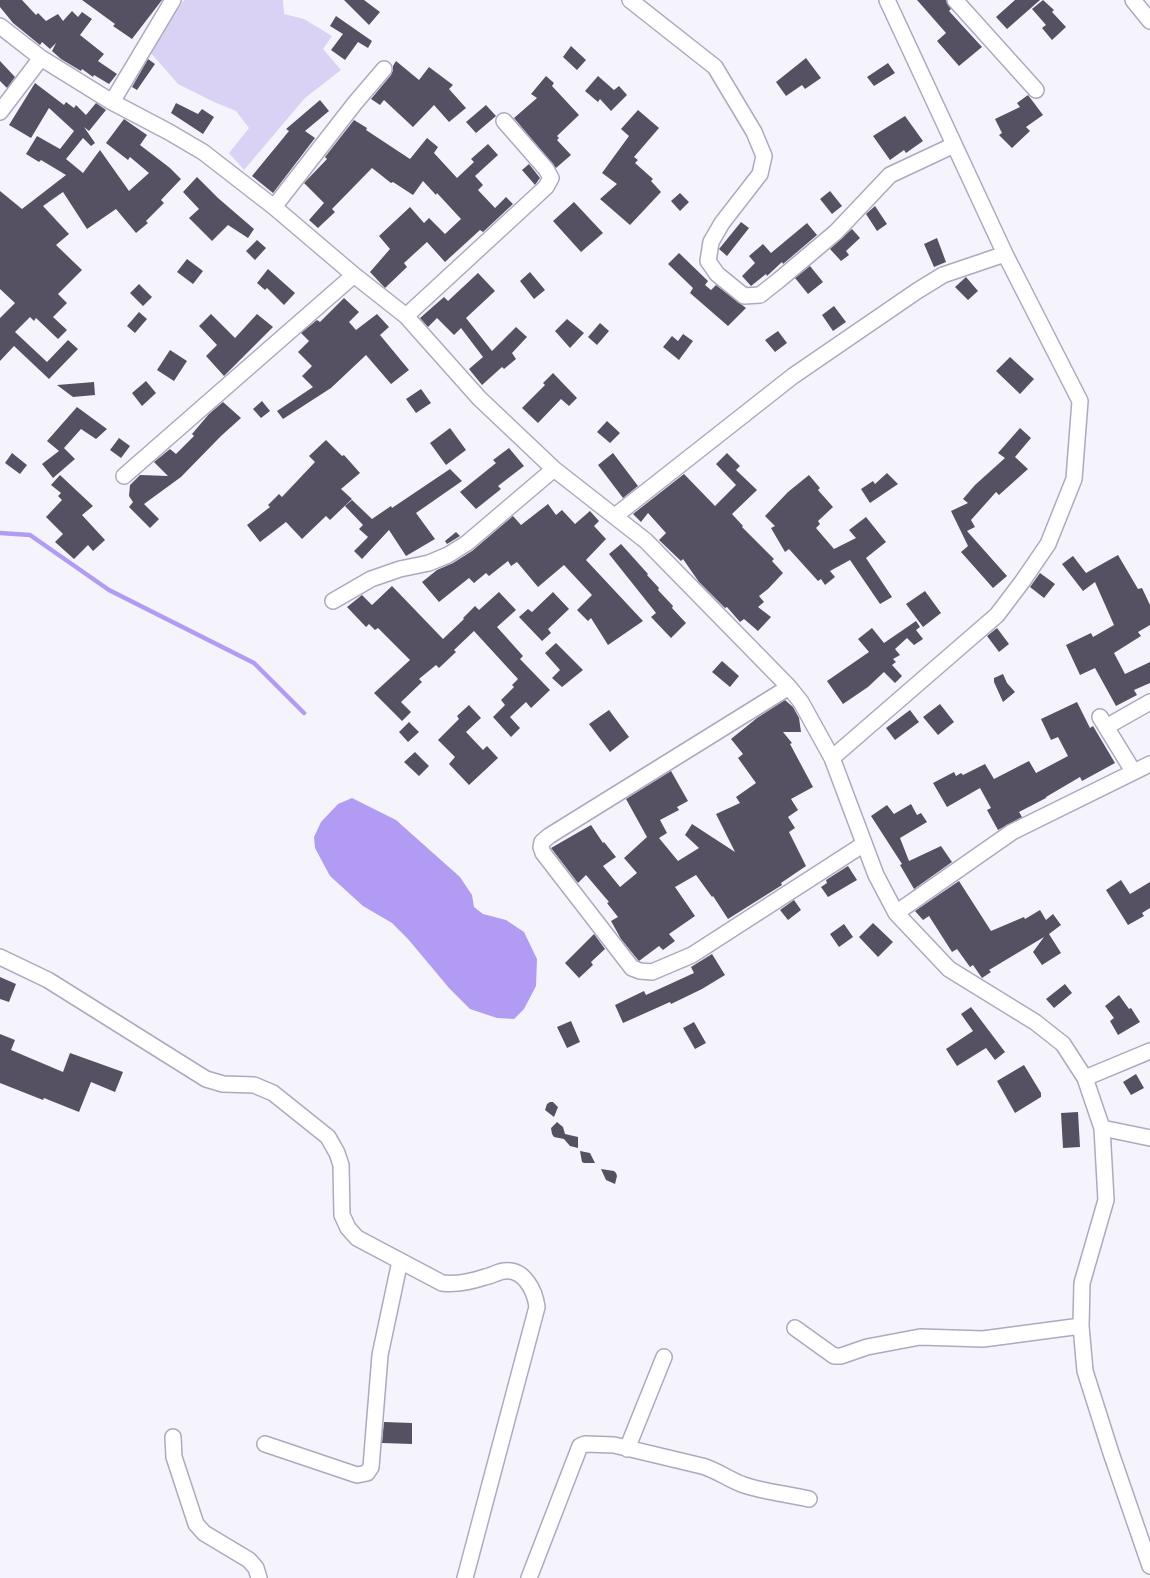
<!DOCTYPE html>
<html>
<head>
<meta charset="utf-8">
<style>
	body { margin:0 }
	canvas { display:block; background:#f5f4fd }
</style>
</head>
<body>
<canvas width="1150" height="1578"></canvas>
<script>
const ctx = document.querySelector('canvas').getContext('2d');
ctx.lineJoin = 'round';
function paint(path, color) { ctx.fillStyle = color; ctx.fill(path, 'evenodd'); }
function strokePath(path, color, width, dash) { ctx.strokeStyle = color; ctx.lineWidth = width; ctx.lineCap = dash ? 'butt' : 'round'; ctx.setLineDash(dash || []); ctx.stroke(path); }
paint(new Path2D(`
	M184,0H283L284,14L304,19L332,36L323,49L341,70L305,98L244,170L229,153L249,128L236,111L214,102L178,84L150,52Z`), '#dad2f5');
paint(new Path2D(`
	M352,798L396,820L460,877L472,895L474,907L483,914L506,920L524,932L537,959L536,986L524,1009L514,1019L497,1018L470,1009L449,988L408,939L392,923L363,906L330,876L315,848L314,837L321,822L338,804Z`), '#b29bf2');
strokePath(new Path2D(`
	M0,533L30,535L109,590L254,663L304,713`), '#b29bf2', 4.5);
paint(new Path2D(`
	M0,0H22L36,15L38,13L46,21L58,14L63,21L72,11L78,17L82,12L92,19L80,35L104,54L98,61L117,74L109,84L94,75L93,77L82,69L81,71L61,59L52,51L56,43L50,49L42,42L40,45L13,23L0,7Z
	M82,0H162L132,39L113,26L115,24Z
	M344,0H364L380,12L369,25Z
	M917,0H946L951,9L949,11L982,47L959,66L937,41L946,33Z
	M1015,0H1040L1007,29L996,17Z
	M1043,0L1054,10L1052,12L1066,27L1052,40L1042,28L1046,25L1032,9Z
	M336,16L372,41L368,48L358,42L345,60L331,50L343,34L330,26Z
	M571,46L586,60L577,70L563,57Z
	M806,58L821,78L805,89L802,85L786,96L776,82Z
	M148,59L155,64L137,90L132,87Z
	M0,61L15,77L7,88L0,81Z
	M396,61L419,80L429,67L453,85L449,89L466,108L449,122L434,105L413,127L384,100L380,105L371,99L391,75L393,70V66Z
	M888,63L895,73L874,86L867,77Z
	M546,76L554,83L552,86L579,115L557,136L559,138L557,140L571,155L556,168L514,118L537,98L531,94Z
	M598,76L614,90L619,86L627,95L611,111L600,99L598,102L585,91Z
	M35,83L64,105L66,102L74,108L76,105L86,115L96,103L106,110L89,131L84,127L95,143L91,146L83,138L66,159L83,173L100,150L129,191L149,173L130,157L128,160L106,143L124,119L147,135L140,145L170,168L181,179L161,200L164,203L146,221L148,223L136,233L116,209L87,229L63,192L43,206L69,234L56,245L82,270L58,294L67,303L53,317L67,330L58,339L36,318L34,321L30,317L15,332L47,362L68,340L78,349L49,379L14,346L0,361V318L15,303L0,289V191L22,209L66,175L41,160L39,162L26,154L37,136L60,149L74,131L49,108L31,138L9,125Z
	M1028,95L1043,115L1026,127L1030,131L1012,148L999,135L1002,133L995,119L1020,107L1017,103Z
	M320,100L329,111L305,131L315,138L273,193L252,176L289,131L286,129Z
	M176,103L198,114L202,109L214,117L203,134L171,113Z
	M486,105L496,116L476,133L466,122Z
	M638,110L659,128L634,157L638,160L635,163L653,179L651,181L661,192L630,225L600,199L617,184L602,173L629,136L621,129Z
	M905,116L923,141L906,153L904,150L890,160L873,136Z
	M354,120L367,128L366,130L410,159L427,138L438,147L434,153L457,178L474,162L471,159L488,144L498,155L475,176L483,185L478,190L495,208L506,197L513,204L483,232L480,230L445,262L427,242L404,263L407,267L385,288L370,272L390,249L379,236L410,207L424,223L429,218L445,234L461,219L437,193L436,195L423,181L413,195L393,182L391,183L372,168L332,209L335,212L318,228L309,220L324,203L304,183L327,159L325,157Z
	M529,164L540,178L535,185L522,170Z
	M197,177L218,198L254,229L248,238L228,225L212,241L189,218L199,209L183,192Z
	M830,191L842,206L832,214L820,199Z
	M680,193L689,202L680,211L671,201Z
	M574,202L603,233L581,252L553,221Z
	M875,206L887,224L877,231L866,214Z
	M741,222L749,228L727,256L719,249Z
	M807,223L817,235L783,264L782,262L767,276L766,274L751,286L742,276L755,263L749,256L763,244L771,253Z
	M852,229L860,238L846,251L849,255L841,261L830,249Z
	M937,238L946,262L934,267L924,244Z
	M257,240L266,248L255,260L246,251Z
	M679,253L708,281L705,285L711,290L716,285L746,308L728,326L690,293L693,288L668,264Z
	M187,259L203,271L193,284L177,272Z
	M810,266L823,282L808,294L795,278Z
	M268,269L295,293L284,305L267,288L265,290L257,283Z
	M530,272L545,290L534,299L520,281Z
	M478,273L495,291L466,318L492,351L516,327L527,337L512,353L516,359L504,369L502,367L482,385L469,369L483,357L461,328L454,335L437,318L428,327L420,318L444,297L448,301Z
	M966,277L978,291L968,300L955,287Z
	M139,284L152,297L143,306L130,293Z
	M344,298L359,312L349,322L356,330L377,314L389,327L380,335L409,370L391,384L366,355L331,388L283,419L277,411L313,387L302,376L312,366L298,352L309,341L301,333L317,320L320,322Z
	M834,306L846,322L833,331L822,315Z
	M139,312L147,319L135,333L127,326Z
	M211,314L235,338L257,314L273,327L224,376L206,356L217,345L199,326Z
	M567,319L584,333L570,348L555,331Z
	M600,323L609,331L597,345L588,337Z
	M778,331L787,343L775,352L765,340Z
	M683,334L693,341L679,360L663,347L672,336L678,341Z
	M170,350L187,361L174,381L157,370Z
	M1010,357L1034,379L1020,394L996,371Z
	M553,373L577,398L569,406L561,399L538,423L522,408L545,385L543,383Z
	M146,381L156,393L142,406L132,393Z
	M94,382L95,395L73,397L57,385Z
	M421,389L431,403L416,413L406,399Z
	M262,401L270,411L261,418L253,409Z
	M223,402L241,418L221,436L181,477L144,504L159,519L150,528L129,507L133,502L129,496L130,485L140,475L168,476L154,462L170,449L176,454L194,436L192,434L209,414Z
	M77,407L107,429L96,439L81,429L64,448L75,459L53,478L42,464L59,451L47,441Z
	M607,421L620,433L610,443L597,432Z
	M450,428L466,450L446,465L430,443Z
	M1020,428L1031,438L1015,457L1028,469L999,495L996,492L971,520L975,527L967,531L1007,576L993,588L961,552L968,546L951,511L968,503L963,499L975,485L1005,458L998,453Z
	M119,438L130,446L121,458L110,450Z
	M326,440L342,456L344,455L360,473L341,489L352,499L330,520L326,516L302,539L286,522L260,542L247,525L270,507L268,505L279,494L282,497L315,462L309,456Z
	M509,448L524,466L498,486L501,489L476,509L460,492L496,463L493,460Z
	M12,453L27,465L20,474L5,463Z
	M613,453L638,486L623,498L598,465Z
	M727,453L740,466L736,470L757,490L732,514L743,526L742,527L774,559L772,561L783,573L768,589L759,596L764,602L758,607L771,617L758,631L744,619L740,622L727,607L725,608L699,582L683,559L681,561L659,540L666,533L648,513L641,522L633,514L684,474L715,506L736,485L716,464Z
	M450,469L462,481L416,513L435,539L406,556L389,530L362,559L354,551L368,537L359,529L363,525L345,506L352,500L372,519L391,506L392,508Z
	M887,473L898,484L870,503L861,489L873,481L875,484Z
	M60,475L93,506L82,515L105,540L93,551L88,545L74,559L55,542L63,534L46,517L62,500L58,496L61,493L51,485Z
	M809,475L820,488L818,490L833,507L818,521L820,524L816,528L834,549L856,538L849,530L866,517L886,542L866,558L892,597L880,604L850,560L830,571L835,577L825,585L821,579L818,581L789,549L785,552L771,528L775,526L765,516L788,492Z
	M548,504L556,515L562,510L575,524L590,511L599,521L594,526L606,539L586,560L643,621L608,645L591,618L588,621L577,610L592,595L564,565L538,587L517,562L511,566L508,561L489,576L486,573L474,583L469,578L439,602L422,582L437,570L453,563L472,551L513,516L521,525Z
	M456,532L460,536L447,544L445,541Z
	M621,544L648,574L647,575L659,588L658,590L673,606L672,608L686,623L671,638L651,617L656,613L609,554Z
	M1118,555L1138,589L1142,588L1150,605V625L1138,632L1141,636L1114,653L1125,674L1150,662V683L1134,690L1137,695L1116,706L1095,668L1080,675L1066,645L1091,633L1093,637L1114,625L1095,582L1083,591L1062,564L1073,556L1086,573Z
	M1040,573L1055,584L1044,598L1030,587Z
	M392,586L443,639L464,619L463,618L475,606L479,610L499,592L516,610L497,627L523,656L520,659L550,690L531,708L526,702L510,717L520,728L511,737L493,717L505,705L501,700L514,687L512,685L518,679L474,631L454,650L456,652L439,668L436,665L419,679L422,682L401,702L411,712L402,721L374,693L410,660L378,628L375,630L369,624L366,627L347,607L362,595L372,605Z
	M925,591L941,613L923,627L906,604Z
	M553,592L569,609L548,629L551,633L542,641L519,617L528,609L532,612Z
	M916,621L920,627L916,630L923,639L914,645L907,638L895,649L900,655L893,659L896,662L892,665L902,676L895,683L884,672L868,687L843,704L827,681L869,652L858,639L872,628L884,643Z
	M997,628L1009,644L999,652L987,636Z
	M556,643L583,670L562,687L552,678L560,670L545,653Z
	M722,661L739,676L730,687L712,672Z
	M1003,674L1007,683L1015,692L1003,702L994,682V678Z
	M785,700L793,707L799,718L801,732H783L792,743L790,744L813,787L791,799L798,810L788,817L795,828L789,832L806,866L781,883L782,885L728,919L713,896L712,897L696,875L675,887L695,916L669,934L675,941L663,950L659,946L639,961L638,960L621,939L611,921L618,917L607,903L609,902L586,875L578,883L551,848L591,825L603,843L604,842L616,857L603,866L620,887L637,873L624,858L647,837L626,799L671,771L688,801L677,807L679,810L660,820L667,833L659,838L678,861L699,848L685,835L692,824L735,852L716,814L740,803L736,797L756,783L738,758L743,754L731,739L757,718Z
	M1077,702L1090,728L1093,726L1115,763L1082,781L1080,777L1046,797V798L1019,812L1022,817L998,830L987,810L991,808L980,788L947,807L933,783L954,772L956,776L961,773L963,775L985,764L994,779L1029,761L1036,773L1068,756L1058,737L1051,740L1041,719Z
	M940,704L954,722L938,735L923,717Z
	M469,705L481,718L466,732L483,750L487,746L498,758L469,785L449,764L455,757L438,740L459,719L457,716Z
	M609,710L629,737L610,752L589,724Z
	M910,710L919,722L895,740L886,728Z
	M409,722L419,732L408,742L399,732Z
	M415,752L429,766L419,776L404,762Z
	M911,804L917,815L921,813L927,822L900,838L909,861L941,846L952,862L914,889L900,865L902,864L871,816L887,805L894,814Z
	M848,866L857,880L828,897L821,887L827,883L826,880Z
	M1121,880L1130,894L1150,882V908L1142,913L1144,916L1128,925L1106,890Z
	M959,881L991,931L1024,917L1025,919L1040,910L1046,920L1053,914L1061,925L1049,934L1061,953L1042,965L1033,952L1044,937L989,970L991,972L982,978L973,965L970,967L957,949L952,952L929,916L923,920L915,911Z
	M794,900L801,910L788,920L780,910Z
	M873,923L893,942L878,957L859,937Z
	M844,924L853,937L839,947L830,934Z
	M594,934L605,949L591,962L593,965L579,978L565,963Z
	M712,954L725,975L702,989L671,1004L670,1002L623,1023L615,1005L644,991L646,995L694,973L691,967Z
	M0,977L16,984L9,1002L0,999Z
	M1065,984L1072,993L1054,1008L1046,999Z
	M1119,995L1129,1009L1131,1008L1140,1022L1118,1035L1110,1021L1114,1018L1105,1006Z
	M971,1007L1005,1052L995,1060L986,1048L957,1066L946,1049L973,1031L961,1014Z
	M571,1021L580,1042L567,1048L557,1027Z
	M694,1022L706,1043L695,1049L683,1028Z
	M0,1034L15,1040L11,1050L63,1072L70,1053L123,1072L115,1092L91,1082L79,1112L44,1098L43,1100L0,1083Z
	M1024,1065L1041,1093V1097L1015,1113L997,1081Z
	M1136,1074L1144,1088L1131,1095L1123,1082Z
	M550,1102H553L558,1107L554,1117L545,1110L547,1104Z
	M1078,1112L1080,1147L1063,1148L1061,1113Z
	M557,1122L563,1127L565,1134L578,1137V1148L570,1146L564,1139L554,1137L552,1134L551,1128Z
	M580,1151L590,1153L595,1163H584L582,1162Z
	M601,1169L614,1171L616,1173L617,1176L615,1184L606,1180Z
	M384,1422L412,1423V1444L382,1443Z`), '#555163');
const minor = new Path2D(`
	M630,0L715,67L754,132L764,156L760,174L722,223L711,242L708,261L717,274L744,296L760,295L779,280L836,232L890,175L954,145
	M955,0L1036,90
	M1133,0L1150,21
	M0,26L41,58L112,102L169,132L203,152L274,207L354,275L406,316L479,398L554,469L646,541L789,687L801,702L832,758L876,875L896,913L949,969L1035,1022L1063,1044L1085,1078L1102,1128L1106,1200L1082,1283L1081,1326L1085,1371L1111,1453L1150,1566
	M112,102L173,0
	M0,112L41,58
	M274,207L355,103L384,69
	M406,316L546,187L551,178L546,169L504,121
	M124,476L354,275
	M615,516L793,376L917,291L943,275L1005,254
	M333,601L371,579L400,569L429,563L448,555L467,543L554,469
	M789,687L549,836L542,842L541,847L543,853L632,968L640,971L652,972L692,955L864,844
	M1100,717L1133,771
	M1106,727L1150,702
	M832,758L997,615L1022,582L1048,544L1074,479L1080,401L1005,254L887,0
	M896,913L1012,832L1150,764
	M0,957L48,980L206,1079L223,1084L254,1085L273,1093L328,1137L337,1153L341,1165L342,1215L348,1228L357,1238L442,1283C457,1285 470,1282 485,1277C491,1276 497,1272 504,1271C524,1268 535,1291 537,1307L465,1578
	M1085,1078L1150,1051
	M1102,1128L1150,1138
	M795,1328L834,1356H841L867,1347L920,1337L983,1339L1081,1326
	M173,1437L174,1457L196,1524L204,1533L249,1560L256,1568L259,1578
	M265,1444L357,1475L367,1473L371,1467L380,1355L400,1261
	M627,1449L664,1357
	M529,1578L580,1446L585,1444L614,1445L702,1466C717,1470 729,1480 744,1485C764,1492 788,1494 809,1499`);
strokePath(minor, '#aea9be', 18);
strokePath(minor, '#fff', 15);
</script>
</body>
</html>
